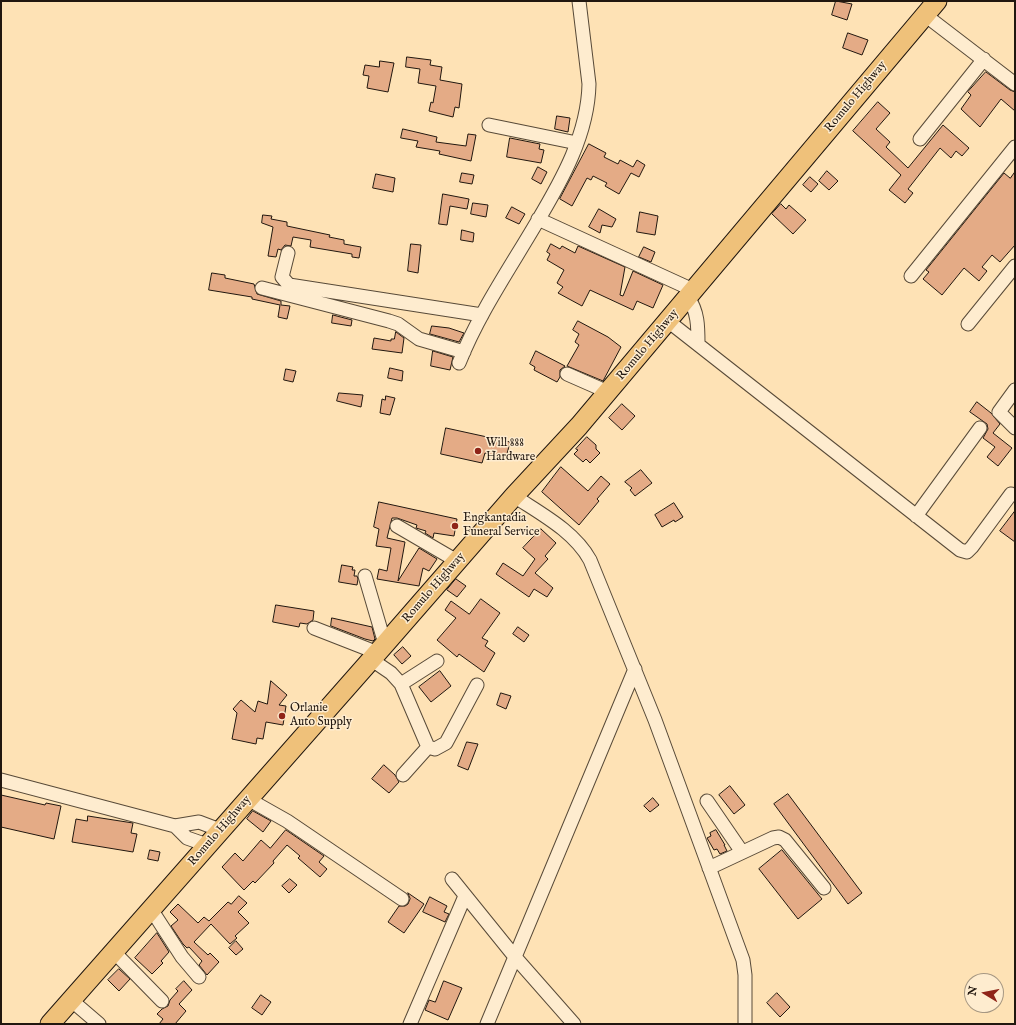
<!DOCTYPE html>
<html>
<head>
<meta charset="utf-8">
<style>
	body { margin:0 }
	#map { position:relative; width:1016px; height:1025px; overflow:hidden; background:#fee2b5; font-family:"IM FELL English",serif }
	canvas { display:block }
	.frame { position:absolute; inset:0; border:2px solid #21170f; pointer-events:none }
	.north { position:absolute; left:964px; top:973px; width:40px; height:40px; box-sizing:border-box; background:#feeccf; border:1px solid #a69782; border-radius:50%; rotate:280deg; font-size:11px; font-weight:700; line-height:16px; text-align:center; color:#21170f }
	.north::after { content:''; display:block; margin:auto; width:14px; height:18px; background:#8f2418; clip-path:polygon(50% 0,100% 100%,50% 72%,0 100%) }
</style>
</head>
<body>
<div id="map">
<canvas width="1016" height="1025"></canvas>
<div class="frame"></div>
<div class="north">N</div>
</div>
<script>
const ctx = document.querySelector('canvas').getContext('2d');
ctx.lineJoin = 'round';
function paint(path, color) { ctx.fillStyle = color; ctx.fill(path, 'evenodd'); }
function strokePath(path, color, width, dash) { ctx.strokeStyle = color; ctx.lineWidth = width; ctx.lineCap = dash ? 'butt' : 'round'; ctx.setLineDash(dash || []); ctx.stroke(path); }
function drawText(font, color, halo, rows, align = 'center') {
  ctx.font = font + ' "IM FELL English",serif'; ctx.lineWidth = 3; ctx.setLineDash([]); ctx.textBaseline = 'middle'; ctx.strokeStyle = halo; ctx.fillStyle = color; for (const [text, x, y, turn = 0] of rows) {
    ctx.save(); ctx.translate(x, y); ctx.rotate((+turn || 0) * Math.PI / 180); ctx.textAlign = isNaN(turn) ? turn : align; if (halo) ctx.strokeText(text, 0, 0); ctx.fillText(text, 0, 0); ctx.restore();
  }
}
const building = new Path2D(`
	M836,1L852,4L847,20L832,15Z
	M848,33L868,40L862,55L843,48Z
	M407,57L431,60L430,65L442,67L440,80L462,84L459,108L455,107L453,117L429,111L431,102L433,103L436,86L418,83L420,69L406,67Z
	M380,61L394,63L388,92L367,88L369,76L363,75L365,65L379,67Z
	M986,72L1010,90L1015,92V111L1001,99L980,127L961,109L971,95L968,92Z
	M878,102L890,113L876,129L890,142L886,147L908,168L943,125L969,148L962,156L956,151L951,158L940,148L908,189L913,193L905,203L889,190L901,175L853,131Z
	M557,116L570,118L568,132L555,129Z
	M403,129L437,137L436,142L466,146L468,134L476,135L471,161L439,154L440,151L416,147L418,141L401,138Z
	M510,138L540,144L539,149L544,150L541,163L507,157Z
	M589,144L606,153L604,157L618,164L620,160L633,167L637,160L645,165L639,177L631,173L619,194L605,186L607,183L593,176L591,180L587,178L572,206L560,199Z
	M538,167L547,172L541,184L532,179Z
	M827,171L838,181L829,190L819,181Z
	M1015,172V245L1000,262L992,255L982,267L987,271L979,281L964,268L942,295L923,279L929,272L926,270L1004,173L1010,178Z
	M462,173L474,175L472,184L460,182Z
	M376,174L395,178L393,192L373,188Z
	M810,177L818,184L811,192L803,185Z
	M443,194L469,199L467,209L450,206L447,225L439,224Z
	M473,203L488,205L486,217L471,214Z
	M781,204L786,209L789,205L806,220L793,234L772,214Z
	M512,207L525,214L519,224L506,218Z
	M599,209L616,219L612,227L602,225L600,233L589,227Z
	M640,212L658,216L655,235L637,232Z
	M263,215L272,216L271,219L287,222V226L330,235L329,237L344,240V244L361,247L359,258L352,257V254L310,247L311,240L293,237L291,246L285,245L281,250L278,249L276,257L268,256L273,227L262,223Z
	M462,230L474,233L473,242L461,240Z
	M411,244L421,245L418,273L408,271Z
	M551,244L560,249L562,246L575,253L578,246L625,267L620,295L623,296L633,271L663,285L653,308L637,301L633,310L590,290L582,306L558,293L563,287L557,283L564,270L547,260L550,254L547,252Z
	M644,247L655,252L651,262L639,257Z
	M212,273L225,275V278L254,284L257,294L281,301V305L290,306L287,319L278,317L280,305L252,299V297L209,290Z
	M333,315L352,320L351,326L332,323Z
	M578,321L608,337L621,347L603,381L567,366L579,345L575,342L579,334L573,330Z
	M432,326L449,328L464,333L459,342L430,334Z
	M396,332L404,338L402,353L372,349L374,338L391,341V339H394Z
	M433,351L453,357L450,370L431,366Z
	M536,351L565,366L560,370V377L557,382L534,370L535,367L530,364Z
	M390,368L403,371L402,381L388,378Z
	M286,369L296,371L293,382L284,380Z
	M339,393L363,395L361,407L337,401Z
	M386,396L395,398L390,415L380,413L382,399L385,400Z
	M977,402L991,413L1000,424L993,433L1012,448L998,466L987,457L995,447L983,438L988,429L987,424L970,412Z
	M622,404L635,416L622,430L609,418Z
	M446,428L510,442L506,458L485,453L482,463L441,454Z
	M587,437L596,445V449L600,453L590,463L586,459L583,462L574,454L578,450L576,449Z
	M561,467L588,491L601,476L610,484L597,499L599,501L579,525L542,492Z
	M641,470L652,483L635,496L630,490L632,488L625,482Z
	M379,502L457,519L454,536L434,533L433,538L425,533L426,531L416,528L417,525L397,518H392L387,538L405,542L398,581L419,548L437,559L429,571L423,568L419,586L377,579L379,569L387,571L391,548L376,546L379,529L374,527Z
	M674,503L683,517L675,522L674,520L662,527L655,515Z
	M1015,511V542L1000,531Z
	M541,529L556,543L545,556L548,559L535,573L553,588L547,597L534,589L529,597L496,574L503,563L523,576L535,559L523,548Z
	M342,565L353,567L352,570H355L354,576H357L358,579L357,585L339,582Z
	M456,579L466,586L457,597L447,590Z
	M481,599L500,613L482,638L488,641L485,646L495,653L484,672L459,654L457,657L437,640L456,618L445,610L451,601L469,614Z
	M276,605L314,611L313,620L307,624L300,623L299,627L273,622Z
	M332,618L372,627L375,639L373,641L365,639L331,626Z
	M518,627L529,635L524,642L513,634Z
	M403,647L411,656L402,664L394,655Z
	M440,671L451,686L431,702L419,687Z
	M271,681L287,695L279,705L286,706L283,725L266,722L263,739L257,738L256,744L232,739L237,713L233,709L241,700L255,712L258,701L267,704Z
	M501,693L511,696L506,709L497,705Z
	M467,742L478,744L468,770L458,766Z
	M384,765L395,775L399,782L389,793L372,779Z
	M730,786L745,805L734,814L719,795Z
	M788,794L862,893L848,904L774,804Z
	M1,795L45,805L46,803L61,806L54,839L1,827Z
	M653,798L659,805L650,812L644,806Z
	M253,811L271,821L263,832L247,819Z
	M88,816L133,823L131,833L137,834L133,852L72,842L76,819L87,821Z
	M286,830L324,856L319,862L327,869L320,877L298,858L300,856L287,845L273,861L274,863L255,883L253,881L244,890L222,867L235,853L243,861L261,840L270,848Z
	M716,830L725,845H724L727,851L720,854L717,849L714,850L707,838L711,836L710,833Z
	M150,850L160,852L158,861L148,859Z
	M782,850L822,899L798,919L759,869Z
	M290,879L297,885L289,893L282,886Z
	M408,893L424,904L404,933L388,922L399,906H405L408,904L410,899Z
	M239,896L247,903L238,912L249,923L235,936L237,938L230,944L211,924L194,942L208,955L210,953L219,962L207,975L199,965L202,961L189,947L187,948L183,944L171,926L178,920L170,912L178,904L198,923L204,917L209,921L228,902L231,904Z
	M430,897L447,906L444,912L449,914L445,922L423,912Z
	M157,933L169,952L161,961L163,963L152,974L135,958Z
	M236,941L243,949L236,955L229,948Z
	M119,969L130,979L119,991L108,980Z
	M184,981L192,990L179,1004L186,1011L175,1024H159L163,1019L157,1014L162,1009L168,1006L170,1000L178,991L176,989Z
	M444,981L462,988L448,1020L425,1010L429,1000L435,1002Z
	M777,993L790,1007L780,1017L767,1003Z
	M261,995L271,1002L262,1015L252,1008Z`);
paint(building, '#e4ab86');
strokePath(building, '#21170f', 1);
const minor = new Path2D(`
	M925,15L1015,84
	M489,125L577,143
	M920,139L984,59
	M538,219L693,290
	M288,253L282,277L289,285L482,315
	M911,276L1015,147
	M262,288L389,321L398,324L419,339L464,352
	M688,297C698,312 698,326 698,344
	M668,321L960,550L967,552L972,547L1011,494
	M968,324L1015,266
	M459,363C479,313 510,268 537,222C562,180 588,134 589,84L579,1
	M567,374L608,392
	M1015,390L999,412L1015,428
	M514,496C541,514 574,531 590,560L655,720L743,960L745,975V1024
	M916,516L980,428
	M397,526L457,561
	M365,576L385,644
	M314,628L378,653
	M372,660L391,673L401,684L428,747L435,749L446,743L477,685
	M401,684L437,661
	M403,775L428,747
	M1,780L175,826L199,822L220,830
	M248,799L287,821L402,899
	M707,801L742,852
	M175,826L187,838L207,845
	M709,868L773,838L779,837L785,840L824,888
	M452,879L515,957L574,1024
	M151,909L182,957L199,977
	M114,952L162,1001
	M71,1000L99,1024
	M410,1024L465,896
	M487,1024L635,669`);
const highway = new Path2D(`
	M50,1024L385,644L514,496L579,426L937,1`);
strokePath(minor, '#584a38', 15);
strokePath(highway, '#21170f', 21);
strokePath(minor, '#feeccf', 13);
strokePath(highway, '#efc17a', 19);
for (const [x, y, r, color] of [
	[478,451,4,"#8f2418"],
	[455,526,4,"#8f2418"],
	[282,716,4,"#8f2418"]
]) { const dot = new Path2D(); dot.arc(x, y, r, 0, 2 * Math.PI); ctx.fillStyle = color; ctx.fill(dot); strokePath(dot, '#feeccf', 1.5); }
drawText('12px', '#21170f', '#feeccf', [
	["Romulo Highway",856,97,-50],
	["Romulo Highway",648,345,-50],
	["Romulo Highway",434,588,-49],
	["Romulo Highway",220,831,-49]
]);
drawText('12px', '#21170f', '#feeccf', [
	["Will 888",486,444],
	["Hardware",486,458],
	["Engkantadia",463,519],
	["Funeral Service",463,533],
	["Orlanie",290,709],
	["Auto Supply",290,723]
], 'left');
</script>
</body>
</html>
